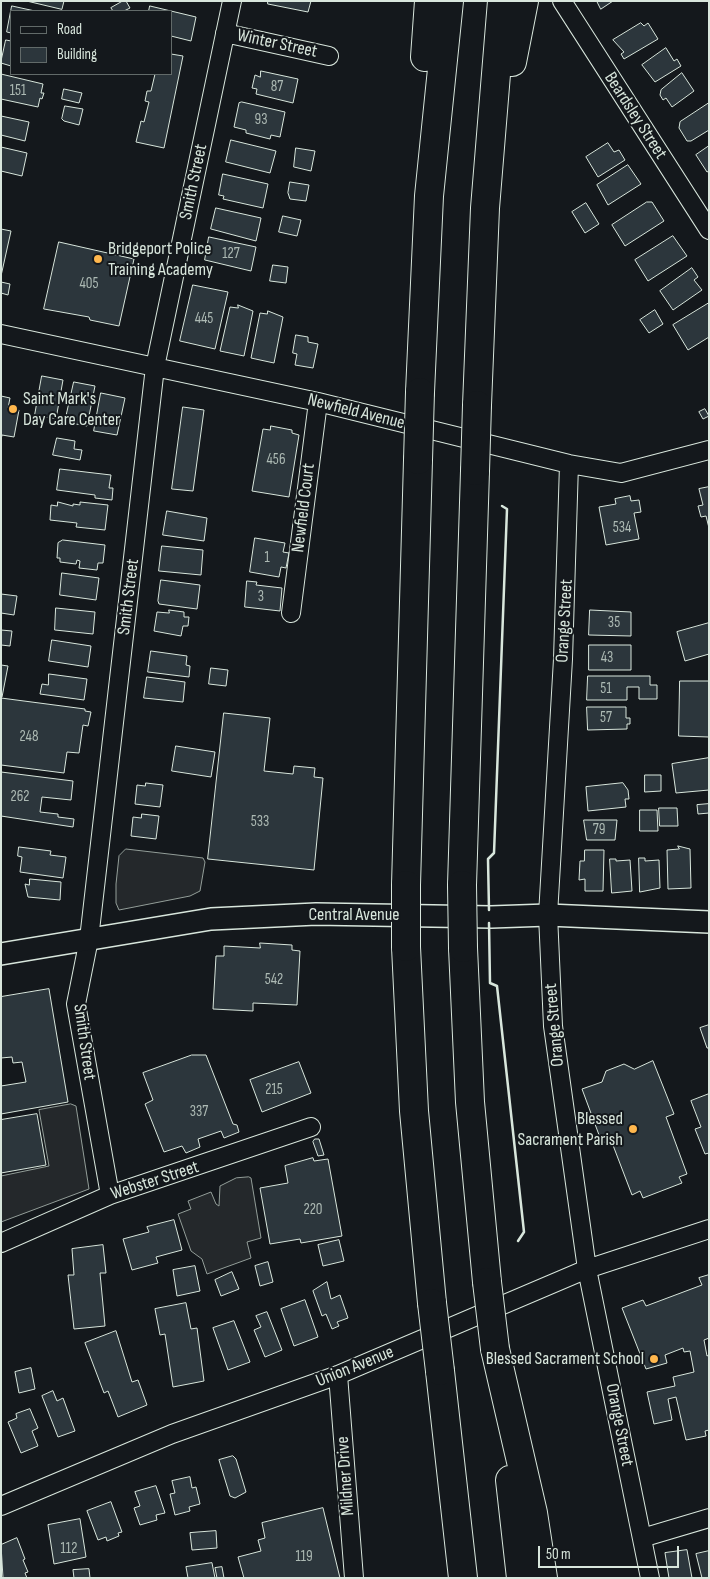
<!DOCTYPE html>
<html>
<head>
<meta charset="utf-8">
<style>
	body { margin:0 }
	#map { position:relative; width:710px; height:1579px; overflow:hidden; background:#14181c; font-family:"Sofia Sans Condensed",sans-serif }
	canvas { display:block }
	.frame { position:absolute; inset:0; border:2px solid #d8e6dc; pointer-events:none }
	.legend { position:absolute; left:10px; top:10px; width:162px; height:65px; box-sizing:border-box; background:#14181c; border:1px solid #626a69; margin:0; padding:6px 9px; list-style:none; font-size:15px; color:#d8e6dc }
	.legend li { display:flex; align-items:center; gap:10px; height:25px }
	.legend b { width:25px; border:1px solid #626a69 }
	.scale { position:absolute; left:538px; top:1546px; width:141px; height:22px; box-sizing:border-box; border:2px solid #d8e6dc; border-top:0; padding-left:6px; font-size:15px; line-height:18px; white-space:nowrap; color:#d8e6dc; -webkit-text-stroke:4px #14181c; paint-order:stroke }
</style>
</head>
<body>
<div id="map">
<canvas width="710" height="1579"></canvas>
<div class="frame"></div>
<ul class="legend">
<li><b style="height:6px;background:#14181c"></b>Road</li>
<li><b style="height:14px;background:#2c363c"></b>Building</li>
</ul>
<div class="scale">50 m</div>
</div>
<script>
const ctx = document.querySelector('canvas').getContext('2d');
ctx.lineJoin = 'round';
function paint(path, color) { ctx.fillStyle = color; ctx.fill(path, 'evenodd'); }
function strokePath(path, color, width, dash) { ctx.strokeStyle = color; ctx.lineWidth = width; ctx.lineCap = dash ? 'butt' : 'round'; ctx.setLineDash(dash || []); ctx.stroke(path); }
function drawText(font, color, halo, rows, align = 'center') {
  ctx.font = font + ' "Sofia Sans Condensed",sans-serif'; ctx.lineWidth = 4; ctx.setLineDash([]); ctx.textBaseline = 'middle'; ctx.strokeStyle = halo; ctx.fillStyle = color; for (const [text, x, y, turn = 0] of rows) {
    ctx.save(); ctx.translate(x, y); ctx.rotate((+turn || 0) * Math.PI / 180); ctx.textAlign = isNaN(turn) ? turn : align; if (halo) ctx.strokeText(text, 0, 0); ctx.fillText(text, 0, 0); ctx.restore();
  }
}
const parking = new Path2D(`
	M126,849L203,858L205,862L200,891L190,896L119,910L116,903V884L119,856Z
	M71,1104L76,1106L89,1189L1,1222V1176L49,1166L39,1110Z
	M249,1177L251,1178L261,1238L247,1242L251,1258L207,1274L202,1259L191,1251L178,1214L191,1209L188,1201L211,1192L216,1204L219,1206L220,1186L236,1178Z`);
paint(parking, '#24282b');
strokePath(parking, '#939e99', 1);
const building = new Path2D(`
	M27,1H64L62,9Z
	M123,1H126L130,8L124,11H113L111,8Z
	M268,1H311L308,12L268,4Z
	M597,1H613L601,9Z
	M12,6L35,11H11V33L7,32Z
	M150,6L196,17L191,41L171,36V11H149Z
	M641,23L644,26L648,23L658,39L624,59L621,54L624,52L613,40Z
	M6,40L11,41V66L1,63Z
	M666,48L674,61L677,59L681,66L655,82L642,65Z
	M171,54L183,56L164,148L136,142L141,121L144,122L149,102L145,101L147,91H151L155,74H171Z
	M261,71L298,79L293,103L256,94L257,89L252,88L255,75L260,77Z
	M682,73L694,91L672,107L666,98L663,100L660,95L661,90Z
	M1,74L43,84L41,93H44L42,99L40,98L38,107L1,99Z
	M64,89L82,93L79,103L62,99Z
	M242,102L285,112L280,137L271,135L270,139L246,133V130L234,127L239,103Z
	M709,103V130L691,141H687L679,128L680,122Z
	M65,106L83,109L79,125L64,121L62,119Z
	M1,116L29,122L25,141L1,135Z
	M231,140L276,151L270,173L226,162Z
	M608,143L614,152L619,150L625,160L598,177L586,157Z
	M709,146V171L707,172L696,155Z
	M1,147L27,153L22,176L1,171Z
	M296,148L315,151L311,171L294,167Z
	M628,165L641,184L608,205L597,185Z
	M223,174L268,184L263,208L223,199L224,196L219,195Z
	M290,182L309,185L306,201L290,199L288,193Z
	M647,202H652L664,221L625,246L612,225Z
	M586,203L599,224L585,233L572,212Z
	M216,208L261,218L256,241L211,229Z
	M283,216L301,220L297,236L279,232Z
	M1,229L11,231L1,276Z
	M673,236L687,256L648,281L635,260Z
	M209,237L256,247L251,271L205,260Z
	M59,242L134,259L119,326L90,320L89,317L44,309Z
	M273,265L288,267L286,283L270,281Z
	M692,268L698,277L694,280L702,290L673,310L660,291Z
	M1,282L10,284L8,295L1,293Z
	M193,285L228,292L215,349L180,341Z
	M709,303V337L688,350L673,325Z
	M238,305L253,311L244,356L220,351L230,307L238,308Z
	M655,310L663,324L649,333L640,320Z
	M268,311L283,317L274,363L251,358L260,313L267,314Z
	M296,335L308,337V342L318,344L313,368L295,365L297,354L293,353Z
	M42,376L63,380L56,419L35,415Z
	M74,382L95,386L87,426L65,422Z
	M101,393L125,398L117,435L94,431Z
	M1,396L10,398L8,408L19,410L14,437L2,435L1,440Z
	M183,407L204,410L193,491L172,489Z
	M705,409L709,416L703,419L699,412Z
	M271,426L292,430V433L299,435L289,497L252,491L263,429L270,430Z
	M57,438L75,441L74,449L82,450L80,460L53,455Z
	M60,469L111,475L109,488H113L112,500L95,498V495L57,490Z
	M709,487V528L706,516L701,517L698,506L703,505L699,489Z
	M630,496L631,501L639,500L641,512L634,513L639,539L606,545L599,507L616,504L615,499Z
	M58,502L73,506V504L80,505V502L108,505L105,530L76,527L77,523L50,520L51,505L57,506Z
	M167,511L207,518L204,541L163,535Z
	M255,538L285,543L283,552L289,553L286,568L281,567L279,577L250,572Z
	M63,540L105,545L103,563H98L97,570L79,568L80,561L77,560L76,564L60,562V558H57L58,543Z
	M162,546L203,550L201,575L159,571Z
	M62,573L99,578L96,600L60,595Z
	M161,580L200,585L197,609L159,604L158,601Z
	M247,581L257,582L256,585L282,588L280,611L245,607Z
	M1,594L17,596L14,615L1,613Z
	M56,608L95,612L93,634L55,630Z
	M169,610L184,612V617H189L188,626H183L181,636L154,631L157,612L169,613Z
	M590,610L631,612V636L589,635Z
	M709,623V654L685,661L677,632Z
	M1,630L12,631L10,646L1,645Z
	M52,640L91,646L88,667L49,661Z
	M589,645H631V670H589Z
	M151,651L187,656L186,665L190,666L189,677L148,672Z
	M1,665L8,666L2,697H1Z
	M211,668L228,670L226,686L209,684Z
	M49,674L87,679L84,700L40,694L42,684L48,685Z
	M588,676H650V685H657V699H639V687H627V700H587Z
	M147,677L185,682L183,702L144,698Z
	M680,681H709V737L679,736Z
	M1,698L85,709V711L91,712L88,726L83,725L79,753L67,752L64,773L1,765Z
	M587,707H626V718H630V724H627V729L588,730Z
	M224,713L270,718L264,771L293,774L294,766L315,768L314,777L323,778L314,870L208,859Z
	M176,746L215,752L211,777L172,771Z
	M709,758V790L676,793L672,764Z
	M1,772L73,781L71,800L42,797L40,812L58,814V817L74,819L73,827L1,816Z
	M645,775H661V791L645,792Z
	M146,783L163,785L160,807L135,804L137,785L145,786Z
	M623,783L628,790L629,799H625L626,807L588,811L586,787Z
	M709,804V813L698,814L697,805Z
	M659,808H677L678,826H660Z
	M640,810H657L658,831H640Z
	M142,814L159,816L156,839L131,836L133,817L141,818Z
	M584,820H617L615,840H587Z
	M678,846L690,849L691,888L668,889L667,850L679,849Z
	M19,847L51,851L50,855L66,857L63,878L20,872L22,857L18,856Z
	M585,850H604L603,891H585V879L579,880L580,861H584Z
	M639,858H645V861L659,860L660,888L640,892Z
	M610,859H616V861L630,860L632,891L612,893Z
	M30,879L61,882L60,900L28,897L25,884L29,885Z
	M260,943L292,945V950L300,951L297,1005L253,1003V1011L213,1009L216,956H224V946L260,948Z
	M49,989L68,1102L1,1114V1086L26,1082L22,1062L13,1063L12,1057L1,1058V997Z
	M709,1025V1048H707L700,1028Z
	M192,1055H206L233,1124L237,1125L239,1132L224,1138L221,1131L198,1139L200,1147L186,1153L182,1146L164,1152L145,1104L153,1100L143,1073Z
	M653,1061L674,1114L666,1117L687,1174L679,1177L682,1183L643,1198L640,1191L632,1195L611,1140L602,1143L582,1089L602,1082L606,1071L624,1064L634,1069Z
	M299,1062L311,1093L262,1112L250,1080Z
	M709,1094V1153L705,1154L695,1129L701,1127L691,1101Z
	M37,1114L46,1165L1,1173V1120Z
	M315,1139H319L324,1155L318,1156L313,1142Z
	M313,1158L314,1161L328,1159L342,1236L301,1243L300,1239L270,1244L260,1188L288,1183L285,1166Z
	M174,1220L182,1250L156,1257L158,1263L132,1270L123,1239L149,1232L147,1227Z
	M339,1240L344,1261L323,1266L318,1245Z
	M103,1245L106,1273H100L105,1326L74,1329L68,1275H74L72,1249Z
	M268,1262L273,1282L260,1286L255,1266Z
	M195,1266L200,1291L177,1296L173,1270Z
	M232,1272L239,1289L221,1296L215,1280Z
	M709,1275V1338L704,1340L707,1356L709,1355V1430L705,1431L706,1436L686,1440L676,1397L668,1399L672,1420L654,1424L647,1392L675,1386L673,1377L694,1372L690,1351L684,1352L683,1348L665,1355L667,1363L646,1369L622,1308L643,1300L646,1306L702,1285L699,1278Z
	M327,1282L331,1299L340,1295L348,1318L337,1322L339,1326L332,1329L326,1314L322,1316L313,1291Z
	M305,1300L318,1337L294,1346L281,1309Z
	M186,1303L191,1329L197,1328L204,1381L173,1387L165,1334L160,1335L155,1309Z
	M267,1312L282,1350L265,1357L254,1330L261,1327L256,1316Z
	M234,1321L250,1362L228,1370L213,1328Z
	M116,1331L132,1382L138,1380L147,1405L118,1417L108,1391L104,1393L85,1343Z
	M31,1368L35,1389L19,1393L15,1372Z
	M53,1391L57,1401L63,1398L75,1431L58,1437L42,1396Z
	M30,1409L38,1428L32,1431L38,1446L21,1453L8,1422L17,1418L16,1414Z
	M233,1456L236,1459L246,1492L235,1498L230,1496L219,1460Z
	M190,1477L192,1488L196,1487L200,1504L189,1507L190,1511L175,1515L170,1494L175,1493L172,1481Z
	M156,1486L165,1513L156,1515L157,1520L140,1525L134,1508L140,1506L135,1492Z
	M111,1502L122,1532L118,1533L119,1536L107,1541L106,1537L98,1540L87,1511Z
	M323,1508L340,1578H244L238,1557L261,1551L258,1540L265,1538L262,1523Z
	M80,1519L86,1557L54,1564L48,1525Z
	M216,1531L217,1548L192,1550L190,1533Z
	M17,1538L25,1559L23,1560L28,1572L25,1573L27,1578H3L1,1545Z
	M687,1550L692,1578H669L665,1553Z
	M709,1551V1578H702L696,1554Z
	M212,1563L215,1578H188L186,1567Z
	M222,1567L224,1578H217L215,1568Z
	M89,1569L90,1578H74L73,1570Z`);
paint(building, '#2c363c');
strokePath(building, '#d8e6dc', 1);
const minor = new Path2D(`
	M562,1L709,230
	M225,33L329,56
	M1,334L318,402L569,464L621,473L709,450
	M569,464L563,659L548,915L553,1026L587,1269L650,1578
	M291,613L318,402
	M110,1195L76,1004L89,939L155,367L232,1
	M1,1243L110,1195L311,1127
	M338,1375L354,1578
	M1,1506L172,1434L338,1375L587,1269L709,1229
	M642,1538L709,1518`);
const tertiary = new Path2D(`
	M1,954L211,919L316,914L491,917L548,915L709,922`);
const motorway = new Path2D(`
	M425,57L429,1
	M512,62L524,1
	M420,392L429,196L449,1
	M477,405L485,208L502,1
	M406,885L418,460
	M462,885L475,471
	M406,947L414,1111L432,1303
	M463,948L470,1102L487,1282
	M495,1349L533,1513L543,1578
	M440,1371L463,1578
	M510,1480L521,1578`);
strokePath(minor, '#d8e6dc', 20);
strokePath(tertiary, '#d8e6dc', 24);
strokePath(motorway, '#d8e6dc', 30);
strokePath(minor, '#14181c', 18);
strokePath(tertiary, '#14181c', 21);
strokePath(motorway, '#14181c', 28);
const motorwayBridge = new Path2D(`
	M418,460L420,392
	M475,471L477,405
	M406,885V947
	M462,885L463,948
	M487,1282L495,1349
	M432,1303L440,1371`);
strokePath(motorwayBridge, '#d8e6dc', 30, []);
strokePath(motorwayBridge, '#14181c', 28);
strokePath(new Path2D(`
	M489,910L488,859L494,853L507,509L502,506
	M489,923L490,983L497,986L524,1232L518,1241`), '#d8e6dc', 2.5);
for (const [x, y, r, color] of [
	[98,259,5,"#ffb74d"],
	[13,409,5,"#ffb74d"],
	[633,1129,5,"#ffb74d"],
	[654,1359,5,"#ffb74d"]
]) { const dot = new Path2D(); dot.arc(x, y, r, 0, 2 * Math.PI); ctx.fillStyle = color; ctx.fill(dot); strokePath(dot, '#14181c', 2); }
drawText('15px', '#adbab4', null, [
	["87",277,87],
	["151",18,91],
	["93",261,120],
	["127",231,254],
	["405",89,284],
	["445",204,319],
	["456",276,460],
	["534",622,528],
	["1",267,558],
	["3",261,597],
	["35",614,623],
	["43",607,658],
	["51",606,689],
	["57",606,718],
	["248",29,737],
	["262",20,797],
	["533",260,822],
	["79",599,830],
	["542",274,980],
	["215",274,1090],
	["337",199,1112],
	["220",313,1210],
	["112",69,1549],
	["119",304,1557]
]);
drawText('18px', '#d8e6dc', '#14181c', [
	["Winter Street",277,44,12],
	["Beardsley Street",635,116,57],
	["Smith Street",194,182,-78],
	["Newfield Avenue",356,412,14],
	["Newfield Court",304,508,-83],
	["Smith Street",129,597,-83],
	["Orange Street",565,621,-87],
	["Central Avenue",354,915],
	["Orange Street",555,1025,-95],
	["Smith Street",84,1042,82],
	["Webster Street",155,1181,-18],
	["Union Avenue",355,1367,-22],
	["Orange Street",619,1425,79],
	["Mildner Drive",346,1476,-94]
]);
drawText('18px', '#d8e6dc', '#14181c', [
	["Bridgeport Police",108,249],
	["Training Academy",108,270],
	["Saint Mark's",23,399],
	["Day Care Center",23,420],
	["Blessed",623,1119,"right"],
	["Sacrament Parish",623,1140,"right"],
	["Blessed Sacrament School",644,1359,"right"]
], 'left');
</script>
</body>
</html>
